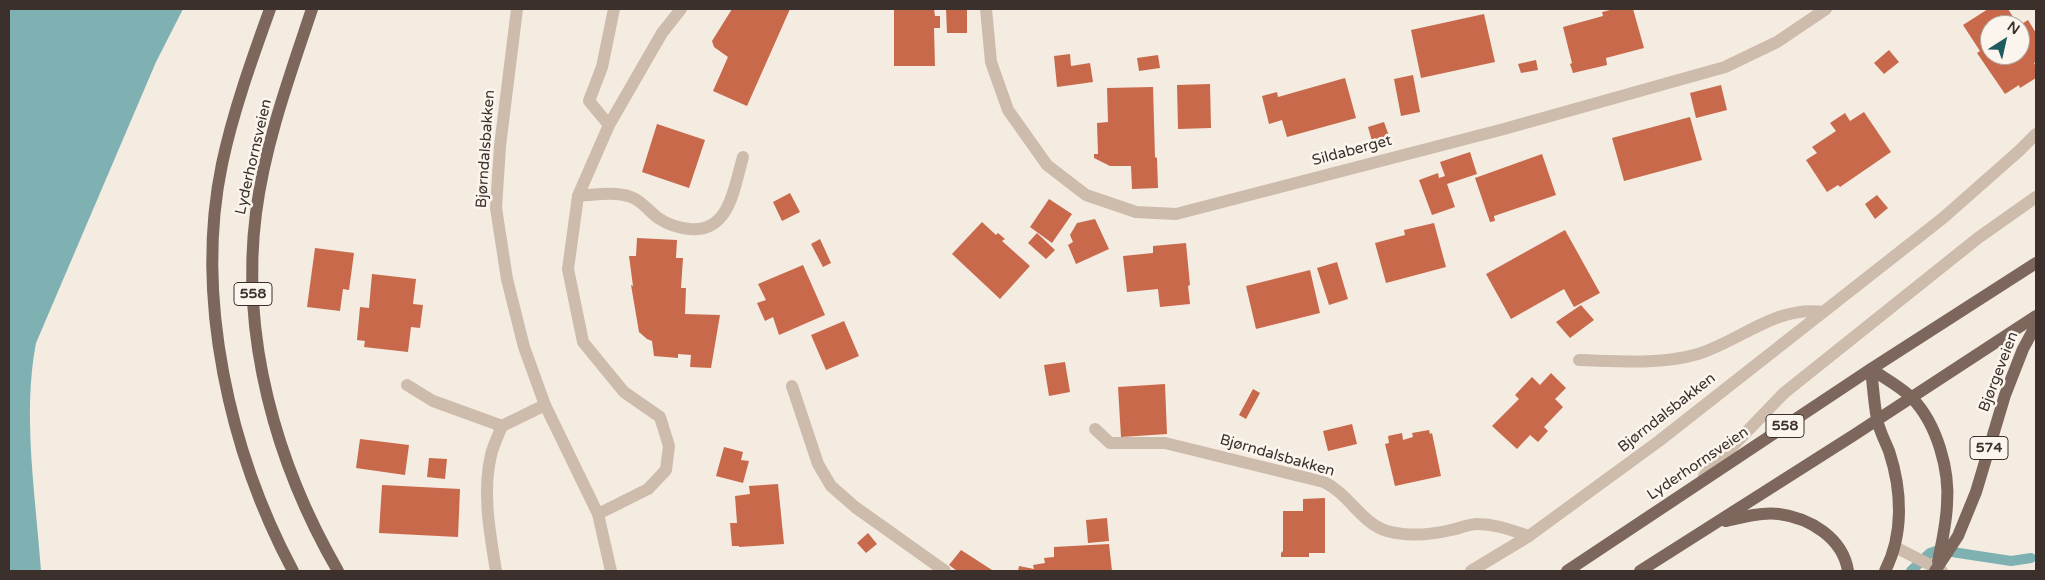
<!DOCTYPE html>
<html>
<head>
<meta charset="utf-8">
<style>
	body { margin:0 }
	#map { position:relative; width:2045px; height:580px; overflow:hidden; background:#f4ebe1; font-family:"Varela Round",sans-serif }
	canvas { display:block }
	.frame { position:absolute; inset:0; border:10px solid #3b302b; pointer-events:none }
	.north { position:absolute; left:1980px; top:15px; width:50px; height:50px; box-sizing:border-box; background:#fbf5ee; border:1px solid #aea6a0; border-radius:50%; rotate:35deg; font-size:14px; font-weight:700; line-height:20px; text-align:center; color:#3b302b }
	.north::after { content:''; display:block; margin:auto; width:18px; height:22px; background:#1f5a5e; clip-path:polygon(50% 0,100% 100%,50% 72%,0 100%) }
</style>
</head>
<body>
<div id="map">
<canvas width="2045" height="580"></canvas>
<div class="frame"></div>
<div class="north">N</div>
</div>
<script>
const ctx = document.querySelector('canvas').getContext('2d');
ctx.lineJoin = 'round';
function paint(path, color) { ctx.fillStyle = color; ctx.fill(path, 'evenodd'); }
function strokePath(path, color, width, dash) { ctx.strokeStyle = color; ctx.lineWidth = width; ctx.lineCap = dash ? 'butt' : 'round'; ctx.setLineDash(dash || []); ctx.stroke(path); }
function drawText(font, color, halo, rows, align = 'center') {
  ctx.font = font + ' "Varela Round",sans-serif'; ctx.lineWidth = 5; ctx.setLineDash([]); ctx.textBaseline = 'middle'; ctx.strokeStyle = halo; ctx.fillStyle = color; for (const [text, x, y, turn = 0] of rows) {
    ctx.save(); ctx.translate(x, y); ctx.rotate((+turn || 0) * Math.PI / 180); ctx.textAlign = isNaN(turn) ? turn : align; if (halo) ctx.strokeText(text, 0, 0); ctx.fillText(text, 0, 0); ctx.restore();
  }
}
paint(new Path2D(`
	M9,9H183L156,62L36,343C22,415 36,498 41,571H9Z`), '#7fb0b2');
strokePath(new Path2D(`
	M1911,571L1930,553L1939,550L2011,561L2031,558`), '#7fb0b2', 10);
paint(new Path2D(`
	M732,9H790L747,106L713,91L728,57L714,47L712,41Z
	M894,9H934L935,16H940V28H934L935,66H894Z
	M946,9H967V33H947Z
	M1614,9H1633L1644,48L1606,58L1607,65L1573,73L1570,64L1572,63L1563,27L1603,16L1602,12Z
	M1988,9H2008L2018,25H1990V55H2020V25L2028,20L2036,33V62L2034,63L2036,67V78L2020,88L2019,85L2005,94L1977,53L1980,51L1963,25Z
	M1484,14L1495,62L1421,78L1411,30Z
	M1889,50L1899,62L1884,74L1874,63Z
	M1070,54L1071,66L1090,63L1093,82L1057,87L1054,56Z
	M1158,55L1160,68L1139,71L1137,58Z
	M1536,60L1538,70L1521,73L1518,64Z
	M1413,75L1420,112L1401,116L1394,79Z
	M1345,78L1356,118L1287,137L1282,120L1269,124L1262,96L1277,92L1278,97Z
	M1210,84L1211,128L1178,129L1177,85Z
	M1721,85L1727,110L1696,118L1690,93Z
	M1153,87L1155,157L1157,158L1158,188L1132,189L1131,166H1110L1094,158V154H1098L1097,123L1108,122L1107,88Z
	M1864,112L1891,152L1840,187L1838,185L1827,192L1806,160L1817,153L1812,147L1836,131L1830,123L1845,113L1850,121Z
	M1690,117L1702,160L1624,181L1612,138Z
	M1384,122L1389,136L1372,141L1368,127Z
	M657,124L705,140L689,188L642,172Z
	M1470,152L1477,174L1447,184L1455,207L1432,215L1419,180L1438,173L1439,178L1445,176L1440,162Z
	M1542,154L1556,195L1494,216L1495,221L1490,222L1475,178Z
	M790,193L800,212L782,221L773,202Z
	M1877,195L1888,208L1875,219L1865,204Z
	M1049,199L1072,214L1052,243L1030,227Z
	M1095,219L1109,249L1076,264L1068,245L1073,242L1070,235L1077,223Z
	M982,222L996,235L998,233L1005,239L1002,241L1030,266L1000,299L952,254Z
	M1434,223L1446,267L1386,283L1375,243L1405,235L1404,230Z
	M1565,230L1600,293L1574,307L1564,289L1511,319L1486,274Z
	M1037,233L1055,250L1046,259L1028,243Z
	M637,238L677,240L676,258H683L681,288H686L685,314L720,315L711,368L690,367L691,355L678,354V358L654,356L652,341L647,339L639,332L631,285L633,286L629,256H636Z
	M820,239L831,263L823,267L811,244Z
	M1186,243L1190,285L1188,286L1190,304L1160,307L1158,289L1127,292L1123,256L1153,253V246Z
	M315,248L354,253L349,290L343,289L340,311L307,307Z
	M1337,262L1348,299L1329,305L1317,268Z
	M803,265L825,315L779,335L773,317L765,321L757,303L766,300L758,284Z
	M1310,270L1320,313L1256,329L1246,286Z
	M372,274L416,279L413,304L423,305L420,328L411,327L408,352L364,347L365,341L357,340L360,307L369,308Z
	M1581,305L1594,320L1570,338L1556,322Z
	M844,321L859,356L826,370L811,335Z
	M1065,362L1070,392L1049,396L1044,365Z
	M1551,373L1566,388L1555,399L1563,407L1544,427L1548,431L1538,442L1530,435L1517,449L1492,426L1519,399L1515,395L1532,377L1540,385Z
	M1165,384L1167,434L1121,437L1118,387Z
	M1253,389L1260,393L1246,419L1239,415Z
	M1352,424L1357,444L1328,451L1323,431Z
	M1429,430L1430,434L1432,433L1441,476L1395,486L1385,444L1389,443L1388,436L1402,433L1403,440L1413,437L1412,433Z
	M360,439L409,445L405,475L356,468Z
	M724,447L743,452L741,460L749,461L743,483L716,476Z
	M429,458L447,459L445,479L427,477Z
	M778,484L784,544L739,547V546H732L730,523H737L735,496L750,494L749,486Z
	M382,485L460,489L458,537L379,533Z
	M1325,498V553H1309V557H1281V553L1283,551V511H1303V499Z
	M1107,518L1109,541L1088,543L1086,520Z
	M868,533L877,544L866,553L857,543Z
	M1109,544L1112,571H1018L1019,566L1034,569L1033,565L1045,563L1044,558L1054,557V547Z
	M961,550L992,570L991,571H957L949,565Z`), '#c8694b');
strokePath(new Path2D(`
	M578,196C594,195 615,191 631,197C642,201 649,211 658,218C667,224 679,228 690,229C730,233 734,187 743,157
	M1579,360C1618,361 1660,365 1698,354C1740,341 1777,305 1823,312
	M407,385L433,401L502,426
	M1704,476L1784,393L1978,238L2036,197
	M496,571C490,534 482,492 491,455C493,446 498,436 502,426L545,405`), '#cdbbac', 12);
strokePath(new Path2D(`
	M517,9L500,146L496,208L507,279L524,347L545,405L598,514L611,571
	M986,9L991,62L1008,110L1047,165L1086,195L1136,212L1176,214L1504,129L1725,67L1777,42L1826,9
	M609,125L589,101L602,67L614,9
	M792,386L818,464L831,486L855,507L945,571
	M1095,429L1110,443H1165L1324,482C1349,494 1361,523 1387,531C1409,537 1430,535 1451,530C1460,528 1469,524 1477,524C1496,524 1511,530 1529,536
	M598,514L648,489L666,470L669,446L660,417L624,392L583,342L568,269L578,196L609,125L662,33L681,9
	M1895,547L1942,571
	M1471,571L1529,536L1659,441L1943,218L2019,151L2036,134`), '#cdbbac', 12);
strokePath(new Path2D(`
	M270,9C252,59 233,112 222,164C194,298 230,453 293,571
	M312,9C290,75 265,143 256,213C240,336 276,464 338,571
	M1871,369C1884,378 1901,387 1912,398C1937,424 1950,470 1947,505C1946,524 1942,543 1938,561
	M1871,369C1873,386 1874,403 1877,419C1879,430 1885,441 1889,451C1902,490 1904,534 1885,571
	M1726,521C1742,517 1762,512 1779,514C1810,518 1843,538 1848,571
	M1567,571L1871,369L2036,263
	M1640,571L1854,435L2036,316
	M1935,571L1958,536L1976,492L2005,395L2023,349L2036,325`), '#7d675c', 12);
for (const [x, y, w] of [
	[253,294,38],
	[1785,426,38],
	[1989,448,38]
]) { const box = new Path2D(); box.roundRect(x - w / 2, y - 11.5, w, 23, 4); ctx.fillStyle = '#fbf5ee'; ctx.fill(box); strokePath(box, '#3b302b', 1); }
drawText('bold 14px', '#3b302b', null, [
	["558",253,294],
	["558",1785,426],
	["574",1989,448]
]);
drawText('15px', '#3b302b', '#fbf5ee', [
	["Bjørndalsbakken",486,149,-86],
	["Sildaberget",1352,151,-15],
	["Lyderhornsveien",254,157,-77],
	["Bjørgeveien",1999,372,-69],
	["Bjørndalsbakken",1667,413,-38],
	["Bjørndalsbakken",1277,456,16],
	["Lyderhornsveien",1698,464,-34]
]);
</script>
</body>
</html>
